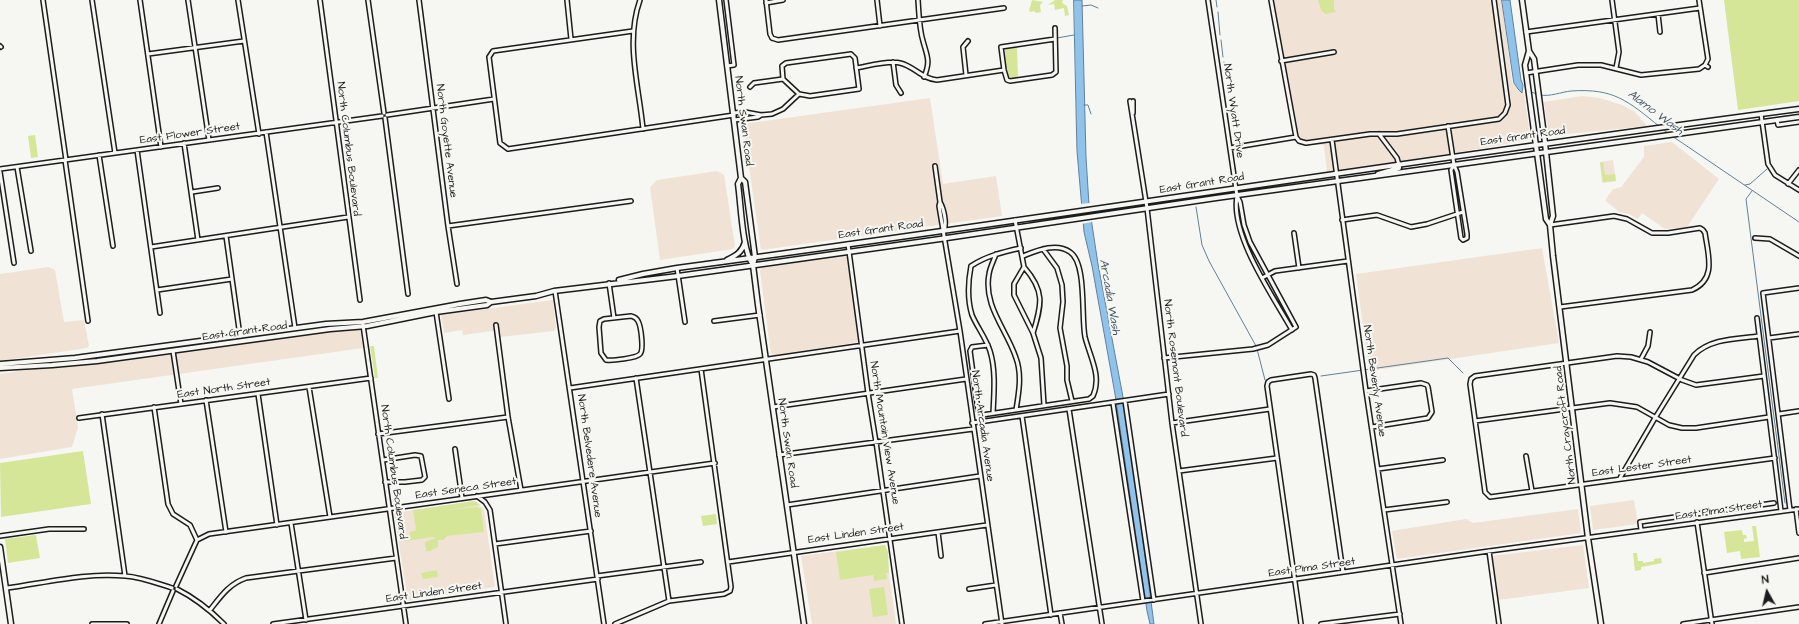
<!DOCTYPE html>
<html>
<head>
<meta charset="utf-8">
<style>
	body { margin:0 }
	#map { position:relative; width:1799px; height:624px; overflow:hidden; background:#f6f6f2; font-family:"Architects Daughter",sans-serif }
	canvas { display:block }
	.north { position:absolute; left:1747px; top:572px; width:40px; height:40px; -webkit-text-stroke:3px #f6f6f2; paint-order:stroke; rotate:352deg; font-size:11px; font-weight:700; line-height:16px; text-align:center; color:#1c1c1c }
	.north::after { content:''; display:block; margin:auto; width:14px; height:18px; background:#1c1c1c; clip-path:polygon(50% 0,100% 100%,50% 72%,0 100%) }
</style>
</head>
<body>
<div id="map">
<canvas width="1799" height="624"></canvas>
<div class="north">N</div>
</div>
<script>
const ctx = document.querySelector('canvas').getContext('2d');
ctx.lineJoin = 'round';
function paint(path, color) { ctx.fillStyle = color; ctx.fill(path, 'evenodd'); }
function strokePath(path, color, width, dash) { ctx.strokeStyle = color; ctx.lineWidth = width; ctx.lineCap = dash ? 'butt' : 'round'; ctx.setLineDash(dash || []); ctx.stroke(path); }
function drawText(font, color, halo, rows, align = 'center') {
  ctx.font = font + ' "Architects Daughter",sans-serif'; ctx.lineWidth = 4; ctx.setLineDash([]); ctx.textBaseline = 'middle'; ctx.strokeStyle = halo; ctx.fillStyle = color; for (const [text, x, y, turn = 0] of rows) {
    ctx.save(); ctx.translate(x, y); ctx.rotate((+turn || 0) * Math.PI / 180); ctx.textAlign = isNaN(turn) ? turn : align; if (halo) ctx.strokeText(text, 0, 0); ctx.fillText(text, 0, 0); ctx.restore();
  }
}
paint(new Path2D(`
	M1269,0H1502L1512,82L1517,89L1524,93L1530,135L1524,141L1430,157L1327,172L1324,145L1300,144L1294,138Z
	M1582,96L1600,98L1622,105L1635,112L1647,126L1567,134L1566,129L1548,131L1544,102Z
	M930,98L943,184L996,176L1002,216L761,250L743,124Z
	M1672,142L1719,179L1687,227L1665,229L1642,213L1638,219L1629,214L1619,212L1606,201V199L1613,189L1621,187L1644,157V146Z
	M1613,160L1616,181L1602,183L1600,162Z
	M717,171L724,175L735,246L733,249L660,260L650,187L657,180Z
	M1542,248L1559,343L1369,371L1356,274Z
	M843,255L847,257L859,342L775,355L771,354L760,271L761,268Z
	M48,267L55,270L64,322L84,320L89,346L87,348L0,361V274Z
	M553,300L556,328L554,331L500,337L499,330L463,335L462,330L444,333L441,315Z
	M356,324L360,327L363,348L72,389L78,427L72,447L0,459V374L163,350Z
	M1634,500L1638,524L1593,530L1590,506Z
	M475,501L484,509L495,587L408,601L394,513Z
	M1578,509L1581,533L1397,559L1392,531L1466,519L1473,523Z
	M885,545L896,624H812L801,556Z
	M1583,545L1589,588L1498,600L1492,556Z`), '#f0e3d5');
paint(new Path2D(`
	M1032,0L1043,2L1040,5L1041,12L1036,13L1034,11L1031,12L1029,11Z
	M1055,0H1063L1062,3L1067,6L1069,15L1065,16L1064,8L1055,10L1054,4L1048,5Z
	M1318,0H1334V9L1336,12L1325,14L1321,10Z
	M1724,0H1799V101L1738,110Z
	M1017,47L1018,78L1010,79L1007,76L1004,52L1006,48Z
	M35,135L38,157L31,158L28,136Z
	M1603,162L1605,175L1615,174L1616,181L1603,182L1600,163Z
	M370,346H374L378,378H375Z
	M83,451L91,504L1,517L0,463Z
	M475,501L480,505L448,510L477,507L481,509L484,532L447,536L443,540H438V547L430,551H426L425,542L436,538L434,537L404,541V537L410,536V532L416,530L413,510Z
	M716,514L717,524L703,526L701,516Z
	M1752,526H1756L1760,557L1741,559L1740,551L1727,553L1724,532L1742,530L1743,535H1746L1747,538L1744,539V542L1754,541Z
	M36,535L40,558L8,563L5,539Z
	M885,545L888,552L889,573H886L887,579L874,581L873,575L840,580L836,552Z
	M1633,553H1637L1638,561H1643V563L1654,561V559L1661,558L1662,563L1641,567V570L1635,571Z
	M437,570L438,577L423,579L421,573Z
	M884,587L888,615L873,617L869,589Z`), '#d6e699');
const water = new Path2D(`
	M1074,0H1082L1086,157L1089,205L1098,264L1126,413L1154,624H1150L1147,611L1115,394L1092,266L1084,232L1077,151Z
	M1502,0H1510L1521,80L1523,85L1522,93L1518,89L1514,83Z`);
paint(water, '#8fc3ec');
strokePath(water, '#618099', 1);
paint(new Path2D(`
	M1090,203L1092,222L1081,224L1079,204Z`), '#f6f6f2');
strokePath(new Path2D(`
	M1216,0L1217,7
	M1082,6L1091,5L1098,8
	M1218,12L1220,35
	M1057,38L1074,35
	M1221,40L1223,57
	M1224,62L1225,68
	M1531,92L1537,94
	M1540,95C1550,97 1561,92 1571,91C1614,88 1628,101 1660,127
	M1084,105H1088L1091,114
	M1662,129L1668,133
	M1672,136L1799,222
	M1745,185L1750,184L1767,169
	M1752,191L1746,199L1785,503
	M1196,207L1202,245L1209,261L1256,346
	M1257,349L1265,380
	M1321,376L1448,358L1463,373`), '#618099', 1);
const minor = new Path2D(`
	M43,0L66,160
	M92,0L115,153
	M140,0L161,147
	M188,0L209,140
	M238,0L259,134
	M320,0L360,300
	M368,0L384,113
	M419,0L448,226L457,284
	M567,0L571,39
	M640,0C625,42 639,86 643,129
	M726,0L734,65L727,66
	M766,0L770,34L772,38
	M877,0L880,26
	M918,0C919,13 919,28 923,41C927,56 931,61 924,77
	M1208,0L1237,196C1230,235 1273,296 1292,330
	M1271,0L1296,137L1299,141L1306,143L1370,134H1397L1499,119L1505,113L1508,105L1494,0
	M1612,0L1619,52L1616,68
	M1699,0L1708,59L1705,65L1708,67
	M766,3L783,0
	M1658,14L1660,32
	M1055,28L1056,72L1052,75L1010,81L1007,80L1004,70L1001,47L1055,39
	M633,31L493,51L489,57L500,143L508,149L734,115
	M1526,32L1700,8
	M772,38L778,40L1004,8
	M0,46L1,47
	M148,54L244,41
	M1281,61L1334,52
	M893,62L896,85L901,93
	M856,68C868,66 889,60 900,63C914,66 922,79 937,80L1004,70
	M1526,73L1578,65H1601L1641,75L1699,69L1705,65
	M966,75L963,47L968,41
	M750,87L754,83L783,79L799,94
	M1130,101L1147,208L1172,423L1201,624
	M1133,101V113
	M733,113L745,112L761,115L772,114L783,109L799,94L810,96L859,89L855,58L851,54L786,63L782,66L783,79
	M1761,114L1768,164L1775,175L1799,190
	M387,115L494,99
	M385,118L408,294
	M734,120L758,117L761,115
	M1777,120L1778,125L1799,122
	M1448,126L1454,165
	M266,132L295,328
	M1379,134L1397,158L1399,165
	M1332,140L1366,391L1401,624
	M184,143L198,240
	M1230,148L1296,137
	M137,150L160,313
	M99,155L113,246
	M65,160L88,321
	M1454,165L1457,172L1467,234V238L1463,240L1461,238L1451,170Z
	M935,166L940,202
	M17,167L31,251
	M0,169L382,116
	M0,172L14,263
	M1788,184L1799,170
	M192,192L218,188
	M1015,220L1024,267
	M1342,220L1377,215L1411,227L1427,224L1463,212
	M1550,225L1614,216L1627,219L1652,233H1668L1700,228L1703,230L1705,233C1708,255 1717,279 1692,290L1560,307
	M448,226L631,201
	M944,231C947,223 944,209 940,202L939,206L960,331L1002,624
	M1294,233L1299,268
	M226,236L240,336
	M1755,238L1770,239L1799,256
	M848,244L868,393L876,442L902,624
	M151,247L348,217
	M1043,249L1057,268L1062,285L1063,302L1060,328L1067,366V380L1072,401
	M996,254C994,260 990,267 989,274C983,306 1007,330 1016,358C1022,374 1019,392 1016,410
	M677,268L685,322
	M1262,278L1275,271L1348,261
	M609,283L614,318
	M157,290L232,279
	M555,291L604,624
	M436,312L449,399
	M631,316C634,317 636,317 638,321C641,326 644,350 640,354C637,358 612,361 606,360L601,353L599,327L600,321L604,319Z
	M1757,318L1781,511
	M714,321L760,315
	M363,325L406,624
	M496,325L508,417L521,490
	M1033,333C1042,304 1045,291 1024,267L1014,284V295L1033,333L1041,358L1044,405
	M1769,338L1799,334
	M988,345L972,347L970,351L978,410L982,415L1089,399L1093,396C1102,376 1090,357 1085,337C1081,317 1087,263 1070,252C1056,242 1036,251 1023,256
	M173,351L181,404
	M1164,358L1253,349L1268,345L1296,327L1250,242L1244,225L1240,202L1237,196
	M1641,359L1648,346L1650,332
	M701,369L731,587L730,591
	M1764,376L1696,385L1682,380L1648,362L1631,357L1617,356L1475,376L1471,379L1470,384L1485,492L1490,497L1775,458
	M636,378L669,601
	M309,387L330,517
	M570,388L960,331
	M1366,391L1421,383L1427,385L1428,387L1432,412L1428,418L1372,427
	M258,394L277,525
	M206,400L226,532
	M1125,401L1154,600
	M1113,403L1143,601
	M154,407L168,504L173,514L190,525L197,540
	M773,407L966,379
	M1069,409L1102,624
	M993,413C994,393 996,370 990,351C986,338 977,327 972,315C967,299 968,282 971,266C986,256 1003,252 1021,248
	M102,414L125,576
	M1779,414L1799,411
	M1022,416L1051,615
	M79,418L371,378
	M1475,421L1610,403L1637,407L1669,425L1682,428H1696L1769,417
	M972,423L1169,394
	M1172,423L1270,409
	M378,434L508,417
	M455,449L462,498
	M779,455L973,429
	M1526,456L1532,491
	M383,460L415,455L421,456L425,477L422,480L405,482H385
	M1378,469L1443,460
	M1179,471L1277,458
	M1620,478L1655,418L1694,355C1711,338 1737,339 1759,336
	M477,496L485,502L490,510L506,624
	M787,505L980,476
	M1796,509L1799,533
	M1384,510L1447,502
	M1790,510L1763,293L1799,288
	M1697,522L1712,624
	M291,523L306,620
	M1641,530L1640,522L1774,503
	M938,532L941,556
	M0,536L49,529H84
	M197,540L209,534L715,463
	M495,544L591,531
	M1489,551L1499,624
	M728,562L987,525
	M1704,573L1799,558
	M597,576L701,562
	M176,586L197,540
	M7,588C44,583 87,572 125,576C141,577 156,583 172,588
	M177,589C195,598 210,610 224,624
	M969,589L996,585
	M210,610C221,596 229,584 246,578L396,558
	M1060,613L1062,624
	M92,624H127
	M159,624L173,591
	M273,624L598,579
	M615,624L669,601L724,594L730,591
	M985,624L1482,552L1799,509
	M1301,624L1267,386L1268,382L1271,380L1311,374L1314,375L1315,378L1343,572
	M1321,624L1400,614
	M1683,624L1799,607`);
const major = new Path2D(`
	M719,0L741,178L745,182L755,257L753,265L758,305L804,624
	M1522,0L1529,51L1525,65L1546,219L1550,225
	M1529,51L1534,59L1545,143L1553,216L1550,225L1553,256L1588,538L1601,624
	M1378,174L1399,168V165
	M741,178L738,184C741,204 742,250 753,265
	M727,260C737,255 742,252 745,242
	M619,280L643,274L677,268C1051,218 1424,158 1799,109
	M0,364L75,358L326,324L363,322L460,304L486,300L491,302L536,296L554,291L678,276L940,239L1216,198L1799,117
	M0,368L52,365L97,361L330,329L367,326L436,312L487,305L491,302
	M0,547L11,624`);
strokePath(minor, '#1c1c1c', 6);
strokePath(major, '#1c1c1c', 7);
strokePath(minor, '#f6f6f2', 3);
strokePath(major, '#f6f6f2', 4);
drawText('11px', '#1c1c1c', '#f6f6f2', [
	["North Wyatt Drive",1233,111,82],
	["North Swan Road",743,121,83],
	["East Flower Street",190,134,-8],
	["East Grant Road",1523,137,-8],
	["North Goyette Avenue",446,141,83],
	["North Columbus Boulevard",348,149,83],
	["East Grant Road",1202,184,-9],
	["East Grant Road",881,230,-8],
	["East Grant Road",245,332,-8],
	["North Rosemont Boulevard",1175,368,83],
	["North Beverly Avenue",1374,381,82],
	["East North Street",224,389,-8],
	["North Craycroft Road",1566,425,-97],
	["North Arcadia Avenue",982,426,82],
	["North Mountain View Avenue",884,433,81],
	["North Swan Road",787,443,82],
	["North Belvedere Avenue",589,456,82],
	["East Lester Street",1642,467,-8],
	["North Columbus Boulevard",393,472,82],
	["East Seneca Street",466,489,-8],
	["East Pima Street",1719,511,-8],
	["East Linden Street",856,534,-8],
	["East Pima Street",1312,568,-8],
	["East Linden Street",434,593,-8]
]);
drawText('italic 12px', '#445665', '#f6f6f2', [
	["Alamo Wash",1655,113,37],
	["Arcadia Wash",1109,297,80]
]);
</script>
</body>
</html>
